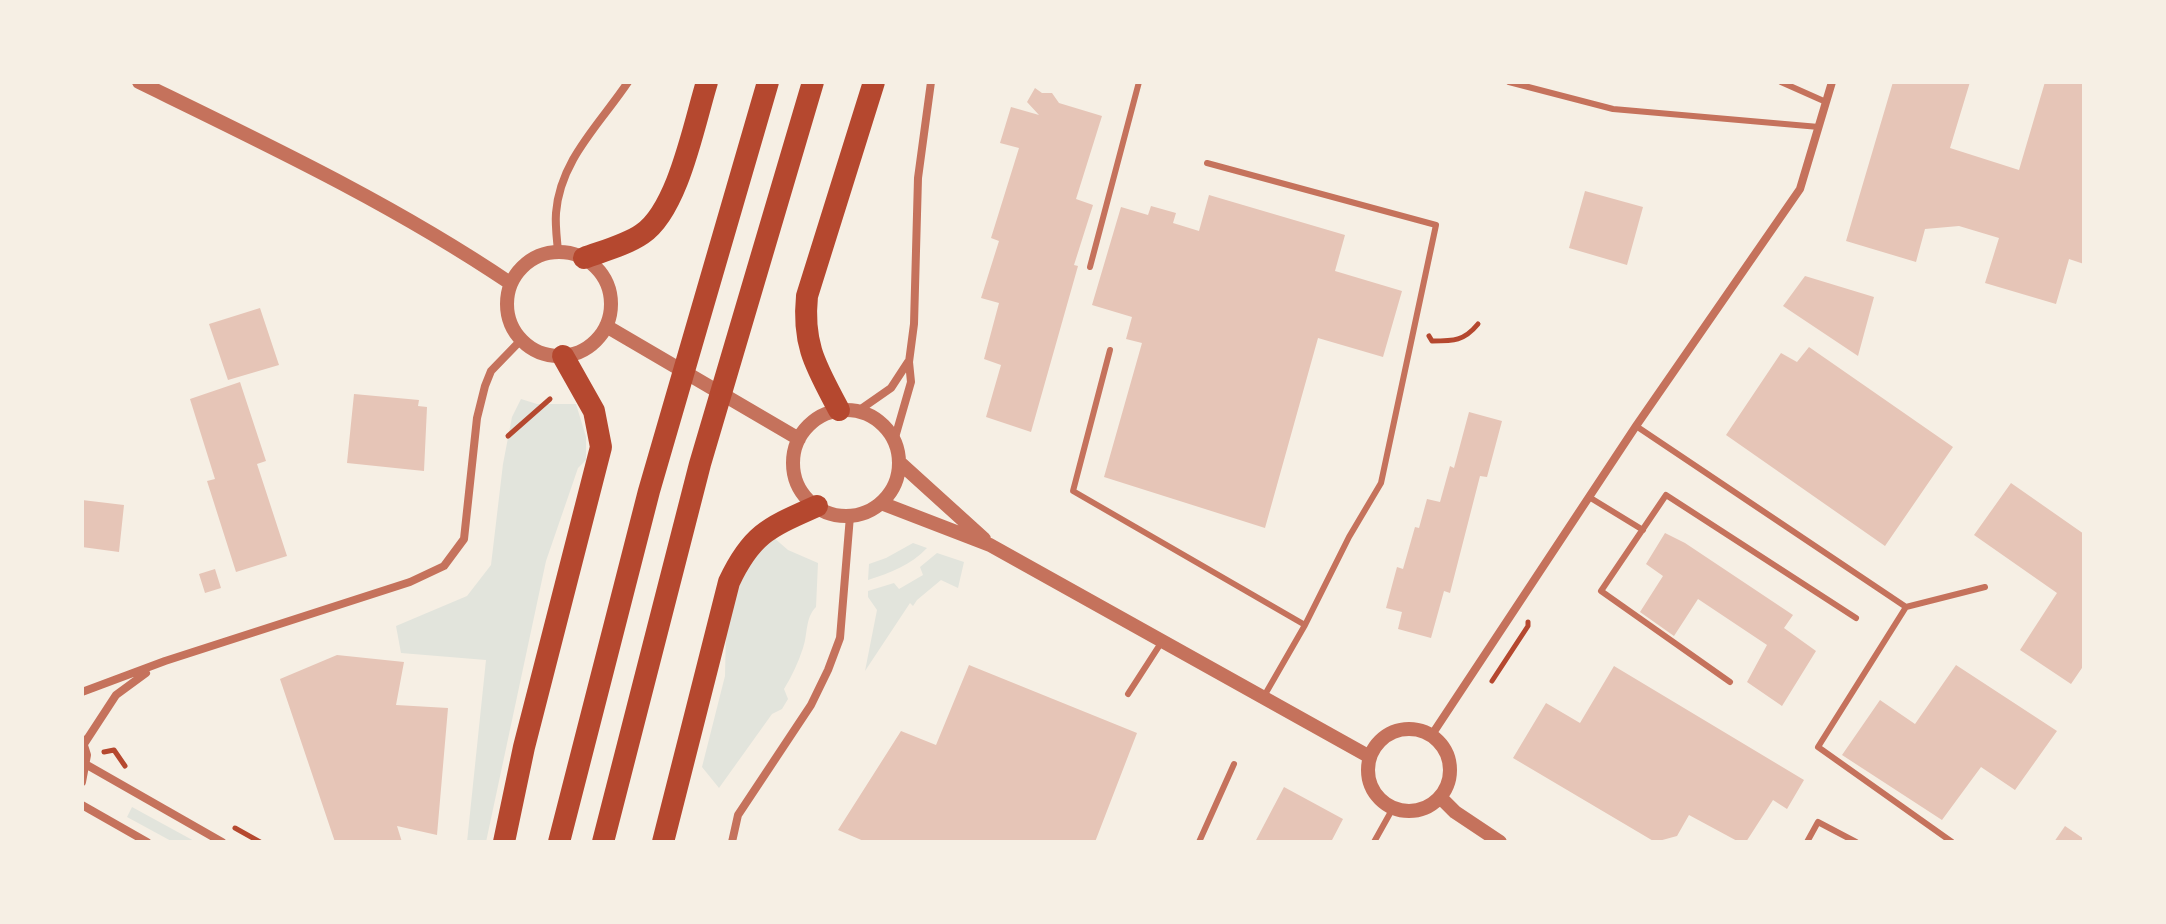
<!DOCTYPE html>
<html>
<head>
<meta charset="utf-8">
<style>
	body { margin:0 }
	#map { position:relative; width:2166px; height:924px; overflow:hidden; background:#f6efe4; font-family:"Exo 2",sans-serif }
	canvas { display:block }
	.frame { position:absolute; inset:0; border:84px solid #f6efe4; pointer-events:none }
</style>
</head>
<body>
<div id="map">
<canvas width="2166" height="924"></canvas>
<div class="frame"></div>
</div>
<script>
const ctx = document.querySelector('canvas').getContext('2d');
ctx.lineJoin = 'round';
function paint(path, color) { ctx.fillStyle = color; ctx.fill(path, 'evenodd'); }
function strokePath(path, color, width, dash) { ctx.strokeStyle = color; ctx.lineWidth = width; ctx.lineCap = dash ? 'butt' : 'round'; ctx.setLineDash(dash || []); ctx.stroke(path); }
paint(new Path2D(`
	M521,399L537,404H576L586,437V460L578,468L546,561L486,842H467L486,660L401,653L396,626L467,596L491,565L503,464L512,417Z
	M773,537L788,550L818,563L816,607C805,618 808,634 803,648C798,663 792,676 784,689L788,699L782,709L772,714L719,788L702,767L725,676L726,630L739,583L751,558Z
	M913,543L927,548C911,565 890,573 868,580L869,564L886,558Z
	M937,553L964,562L958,588L941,580L917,600L913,606L910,603L865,671L877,610L868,597V591L894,583L899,589L923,575L920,567Z
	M132,807L196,842H173L127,817Z`), '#e2e4dc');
paint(new Path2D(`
	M1893,82H1970L1950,148L2019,170L2045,82H2084V264L2069,259L2056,304L1985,283L1999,238L1959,226L1925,229L1916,262L1846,241Z
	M1035,88L1042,93H1052L1059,103L1102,116L1076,199L1093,205L1074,265L1078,266L1031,432L986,417L1001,365L984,359L999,303L981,298L999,241L991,238L1019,148L1000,143L1011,107L1039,115L1027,102Z
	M1585,191L1643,207L1627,265L1569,248Z
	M1209,195L1345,235L1335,271L1402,291L1383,357L1318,338L1265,528L1104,477L1142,343L1126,339L1132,317L1092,305L1121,207L1148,215L1151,206L1176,213L1173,223L1199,231Z
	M1805,276L1874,297L1858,356L1783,306Z
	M260,308L279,365L228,380L209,324Z
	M1809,347L1953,447L1885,546L1726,435L1781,353L1797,362Z
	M240,382L266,461L257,464L287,556L236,572L207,481L215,479L190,399Z
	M354,394L419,400L418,406L427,407L424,471L347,463Z
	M1469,412L1502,421L1487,477L1480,476L1450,593L1444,591L1431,638L1398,629L1402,612L1386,608L1397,567L1403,569L1415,527L1419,528L1427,499L1440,502L1450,466L1454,468Z
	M2011,483L2084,534V665L2071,684L2020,650L2057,593L1974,535Z
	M82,500L124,505L119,552L82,547Z
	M1665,533L1685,543L1793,615L1784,628L1816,651L1782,706L1747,682L1767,645L1698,599L1674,636L1640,612L1663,576L1646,564Z
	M215,569L221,588L205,593L199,574Z
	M337,655L404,662L396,705L448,708L437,835L397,826L402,842H335L280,679Z
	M969,665L1137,733L1095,842H866L838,830L901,731L936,745Z
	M1956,665L2057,731L2015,790L1981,767L1942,820L1842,755L1880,700L1915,724Z
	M1614,666L1804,780L1787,809L1773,800L1746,842H1739L1689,815L1677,836L1655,842L1513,758L1546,703L1580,723Z
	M1284,787L1343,819L1331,842H1255Z
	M2065,826L2084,839V842H2054Z`), '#e6c5b7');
strokePath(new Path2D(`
	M1429,336L1432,341C1454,341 1464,341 1478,324
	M508,436L550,399
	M1492,681L1528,626V622
	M104,752L114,750L125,766
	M235,828L260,842`), '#b5482f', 5);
strokePath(new Path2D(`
	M1509,82L1613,109L1819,127
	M1781,82L1826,102
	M1207,163L1436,225L1381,483L1349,537L1305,625
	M1090,267L1139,82
	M1110,350L1073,491L1305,625L1263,698
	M1636,426L1906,607
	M1589,497L1643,530
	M1730,682L1601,591L1666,495L1856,618
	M1128,694L1161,643
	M1199,842L1234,764
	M1374,842L1393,808
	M1807,842L1818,822L1856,842
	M1952,842L1818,747L1906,607L1985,587`), '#c5725c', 6);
strokePath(new Path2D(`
	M558,251C557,239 555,226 556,213C560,160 600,124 628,82
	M858,411L891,388L908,362
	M894,441L911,382L909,362L914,324L918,178L931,82
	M82,692L165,661L410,582L444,566L464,539L477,418L485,386L491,371L521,340
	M1431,736L1636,426L1800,189L1832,82
	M84,744L116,695L146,673
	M87,765L222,842
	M82,782L87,755L82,739
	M82,805L147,842
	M732,842L738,815L811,705L828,670L840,638L850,516`), '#c5725c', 8);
strokePath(new Path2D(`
	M139,82C266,144 393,204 510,283
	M507 304a52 52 0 1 1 104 0a52 52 0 1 1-104 0Z
	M606,326L799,439
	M793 463a53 53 0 1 1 106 0a53 53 0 1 1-106 0Z
	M899,462L984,539
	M881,503L990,545L1370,757
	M1368 770a41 41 0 1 1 82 0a41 41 0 1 1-82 0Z
	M1440,797L1455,812L1500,842`), '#c5725c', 14);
strokePath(new Path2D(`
	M584,258C603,251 626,245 642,234C678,210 694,124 707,82
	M839,410C817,368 802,346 807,296L874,82
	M504,842L524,747L601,447L594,411L563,356
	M559,842L649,491L768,82
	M603,842L700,464L813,82
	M663,842L729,582C752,533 770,527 817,506`), '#b5482f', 22);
</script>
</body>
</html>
